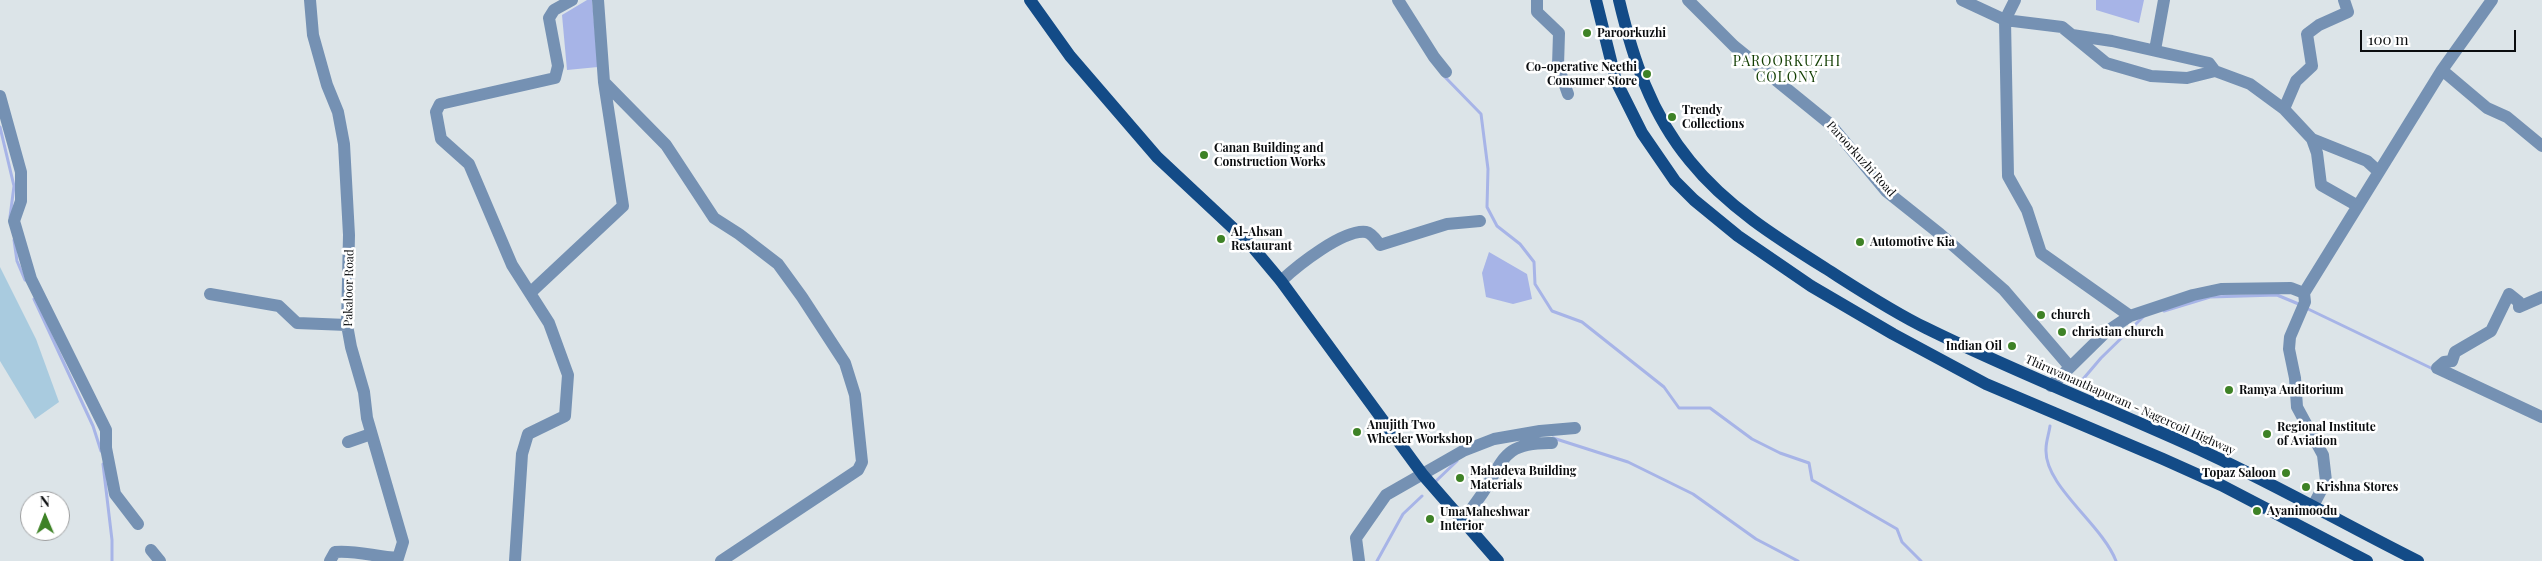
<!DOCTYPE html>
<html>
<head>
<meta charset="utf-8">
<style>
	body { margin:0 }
	#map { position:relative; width:2542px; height:561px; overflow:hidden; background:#dce4e8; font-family:"Playfair Display",serif }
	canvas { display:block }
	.north { position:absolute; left:20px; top:491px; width:50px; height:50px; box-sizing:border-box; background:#fff; border:1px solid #9d9e9f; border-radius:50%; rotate:359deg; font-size:14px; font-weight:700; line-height:20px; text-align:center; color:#0b0d0f }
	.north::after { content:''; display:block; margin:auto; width:18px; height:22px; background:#3e8226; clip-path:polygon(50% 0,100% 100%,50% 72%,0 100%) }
	.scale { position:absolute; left:2360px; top:30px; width:156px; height:22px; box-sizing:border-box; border:2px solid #0b0d0f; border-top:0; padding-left:6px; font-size:15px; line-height:18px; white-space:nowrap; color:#0b0d0f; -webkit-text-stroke:4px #fff; paint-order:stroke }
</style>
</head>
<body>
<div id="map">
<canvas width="2542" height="561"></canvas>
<div class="north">N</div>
<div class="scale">100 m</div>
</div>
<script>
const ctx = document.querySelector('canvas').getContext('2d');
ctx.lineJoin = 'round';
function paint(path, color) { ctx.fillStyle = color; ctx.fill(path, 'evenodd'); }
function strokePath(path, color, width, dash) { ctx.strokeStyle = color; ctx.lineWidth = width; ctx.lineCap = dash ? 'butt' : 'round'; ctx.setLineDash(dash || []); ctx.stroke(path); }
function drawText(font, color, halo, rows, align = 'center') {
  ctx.font = font + ' "Playfair Display",serif'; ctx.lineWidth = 5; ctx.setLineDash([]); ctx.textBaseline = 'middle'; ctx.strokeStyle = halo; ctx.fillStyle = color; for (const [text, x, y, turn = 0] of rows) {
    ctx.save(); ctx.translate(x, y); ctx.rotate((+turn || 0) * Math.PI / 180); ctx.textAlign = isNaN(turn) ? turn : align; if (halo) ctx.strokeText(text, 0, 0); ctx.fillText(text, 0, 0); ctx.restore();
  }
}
paint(new Path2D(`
	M0,267L36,339L59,402L35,419L0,361Z`), '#a9cbdf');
paint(new Path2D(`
	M587,0H592L598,67L567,70L562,15Z
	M2096,0H2144L2139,23L2096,10Z
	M1489,252L1527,274L1532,299L1513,304L1486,297L1482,273Z`), '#a7b4e7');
strokePath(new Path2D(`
	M1444,76L1481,114L1488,169L1487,207L1497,226L1520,244L1534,262L1535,284L1552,311L1582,322L1664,387L1679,408H1710L1752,439L1780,453L1809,463L1812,480L1897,529L1902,542L1921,561
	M0,127L14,186L10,217
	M14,240L17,261L25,280
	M34,299L93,426L101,451
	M2306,308L2433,369
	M2164,311L2210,297L2277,295L2301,305
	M2078,385L2101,358L2143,317
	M2050,426C2049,434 2046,441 2046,449C2044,486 2102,524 2116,561
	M1553,438L1628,462L1693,494L1756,539L1798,561
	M103,464L112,540V561
	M1435,482L1457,461
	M1377,561L1403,514L1422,496`), '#a7b4e7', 3);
strokePath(new Path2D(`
	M310,0L313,35L327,85L338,112L344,144L349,235L347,325L351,347L364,392L367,418L403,542L398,558C376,557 356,550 335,552L330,561
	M598,0L604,82L666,145L714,218L739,234L778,264L802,297L845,363L855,395L862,462L858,470L721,561
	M1398,0L1434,57L1446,72
	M1537,0V12L1559,33L1558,66L1568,94
	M1688,0L1734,46L1830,124L1886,191L1940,234L2004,290L2070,367
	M1962,0L2005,20L2062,27L2106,63L2151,76L2187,78L2215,71L2250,84L2284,109L2312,139L2317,153L2321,185L2358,206
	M2015,0L2005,20L2008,176L2027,210L2041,253L2130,316
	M2072,35L2112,41L2209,63L2215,71
	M2155,50L2164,0
	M2442,70L2487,108L2507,117L2542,146
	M0,96L21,172V201L14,221L31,279L106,430V448L115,494L138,524
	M2284,109L2296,81L2312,66L2307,34L2319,25L2348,12L2344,0
	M2312,139L2367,161L2379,172
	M1281,281C1297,266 1343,229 1366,232C1372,233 1377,241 1380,245L1447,224L1480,221
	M530,293L623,206L604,82
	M210,294L279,306L297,323L347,325
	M2542,297L2519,307V302L2509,294L2491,331L2455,352L2452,361L2444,362L2437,368L2542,417
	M2051,386L2106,332L2130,316L2193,295L2221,289L2291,288L2304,293
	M348,442L371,434
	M2313,506L2326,481L2323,455L2297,407L2295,378L2289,349L2290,337L2305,302L2304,293L2442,70L2492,0
	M1463,519C1470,511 1476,503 1482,494C1504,460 1503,442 1552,443
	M151,550L160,561
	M515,561L522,454L528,434L565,416L568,375L549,323L512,265L469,164L441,139L436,112L440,104L555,78L558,66L549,18L554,10L572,0
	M1359,561L1356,538L1386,495L1463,451L1494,439L1540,431L1575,428`), '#7591b3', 12);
strokePath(new Path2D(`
	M1030,0L1070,56L1157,157L1250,244L1281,281L1423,475L1498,561
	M1596,0L1616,81L1642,133L1675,181L1694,200L1738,236L1811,286L1893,334L1986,384L2163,459L2221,485L2367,561
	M1619,0C1633,59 1651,114 1690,161C1726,206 1777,238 1825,268C1858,289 1891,311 1926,328C2019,374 2116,411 2209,454C2280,487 2348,526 2418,561`), '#134b87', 12);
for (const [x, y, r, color] of [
	[1587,33,5,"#3e8226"],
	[1647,74,5,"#3e8226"],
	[1672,117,5,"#3e8226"],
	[1204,155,5,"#3e8226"],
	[1221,239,5,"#3e8226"],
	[1860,242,5,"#3e8226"],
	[2041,315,5,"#3e8226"],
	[2062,332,5,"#3e8226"],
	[2012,346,5,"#3e8226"],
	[2229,390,5,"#3e8226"],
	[1357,432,5,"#3e8226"],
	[2267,434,5,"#3e8226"],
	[2286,473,5,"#3e8226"],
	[1460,478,5,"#3e8226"],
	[2306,487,5,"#3e8226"],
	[2257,511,5,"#3e8226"],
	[1430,519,5,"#3e8226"]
]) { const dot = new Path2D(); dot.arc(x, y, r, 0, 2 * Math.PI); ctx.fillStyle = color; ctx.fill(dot); strokePath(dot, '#fff', 2); }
drawText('bold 12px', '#0b0d0f', '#fff', [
	["Paroorkuzhi",1597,33],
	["Co-operative Neethi",1637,67,"right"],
	["Consumer Store",1637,81,"right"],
	["Trendy",1682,110],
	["Collections",1682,124],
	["Canan Building and",1214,148],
	["Construction Works",1214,162],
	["Al-Ahsan",1231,232],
	["Restaurant",1231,246],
	["Automotive Kia",1870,242],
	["church",2051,315],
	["christian church",2072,332],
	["Indian Oil",2002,346,"right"],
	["Ramya Auditorium",2239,390],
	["Anujith Two",1367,425],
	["Wheeler Workshop",1367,439],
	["Regional Institute",2277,427],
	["of Aviation",2277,441],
	["Mahadeva Building",1470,471],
	["Materials",1470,485],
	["Topaz Saloon",2276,473,"right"],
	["Krishna Stores",2316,487],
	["Ayanimoodu",2267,511],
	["UmaMaheshwar",1440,512],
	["Interior",1440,526]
], 'left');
drawText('12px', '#0b0d0f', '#fff', [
	["Paroorkuzhi Road",1861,159,48],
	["Pakaloor Road",349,288,-89],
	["Thiruvananthapuram - Nagercoil Highway",2130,405,24]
]);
ctx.letterSpacing = '1px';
drawText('14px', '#113d00', '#fff', [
	["PAROORKUZHI",1787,62],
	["COLONY",1787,78]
]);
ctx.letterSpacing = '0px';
</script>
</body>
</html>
